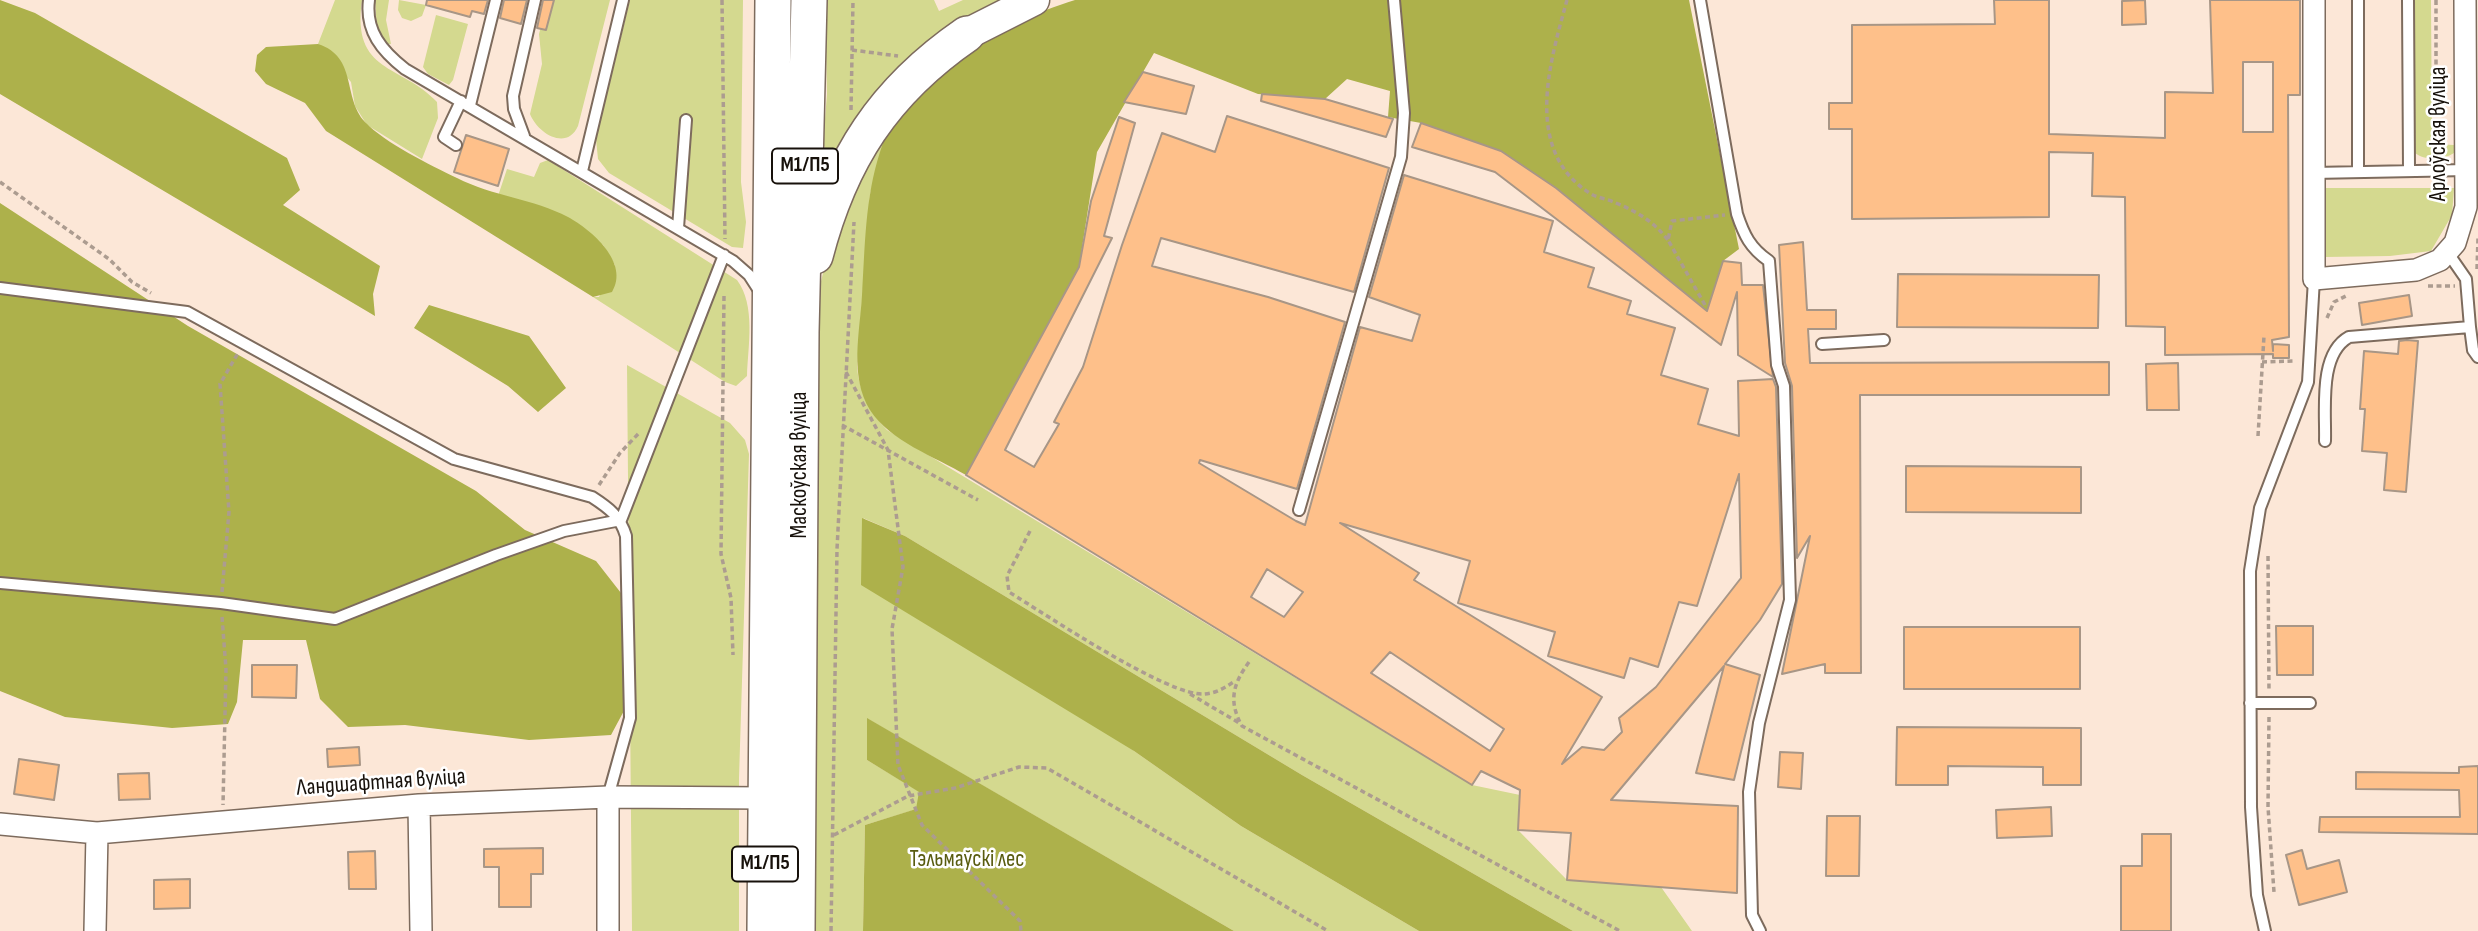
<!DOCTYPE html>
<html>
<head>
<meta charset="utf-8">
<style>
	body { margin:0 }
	canvas { display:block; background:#fce7d7 }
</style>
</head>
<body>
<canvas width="2478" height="931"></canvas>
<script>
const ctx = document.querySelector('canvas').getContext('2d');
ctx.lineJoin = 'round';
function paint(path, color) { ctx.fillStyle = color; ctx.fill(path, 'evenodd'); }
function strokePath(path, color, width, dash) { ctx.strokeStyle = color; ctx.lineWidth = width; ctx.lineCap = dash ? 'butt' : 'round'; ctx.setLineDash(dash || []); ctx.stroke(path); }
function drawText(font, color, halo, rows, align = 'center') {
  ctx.font = font + ' "Sofia Sans Condensed",sans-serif'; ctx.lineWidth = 5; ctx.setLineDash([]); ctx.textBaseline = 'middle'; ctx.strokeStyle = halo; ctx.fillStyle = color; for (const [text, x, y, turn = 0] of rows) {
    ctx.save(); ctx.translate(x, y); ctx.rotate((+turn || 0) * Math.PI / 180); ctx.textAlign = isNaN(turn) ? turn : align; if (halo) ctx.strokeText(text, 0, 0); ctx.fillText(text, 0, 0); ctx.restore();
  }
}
paint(new Path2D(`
	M335,0H362C351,74 402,64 437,102L438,118L422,159L367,125L355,106L351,82L318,44Z
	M375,0H389L386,20L391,44H387L377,30Z
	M399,0L426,5L422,16L411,21L402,18L398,10Z
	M548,0H610L578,126C567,151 538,134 530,114L542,64L539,34Z
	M630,0H743L741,182L746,222L743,248L732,247L609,173L598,159L596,139Z
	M825,0H934L939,11L963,0H1007L836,156L828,153L823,144L827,94Z
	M2414,0H2431L2432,144L2454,145V153C2443,160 2425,161 2415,153Z
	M436,15L468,24L453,80L449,85L428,74L423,67Z
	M899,113L881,151L870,194L857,367C859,392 870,412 887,430L1472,785L1520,795L1518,830L1567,880L1661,887L1692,931H1573L1302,775L905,536L863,518L1134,751L1241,826L1419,931H1234L868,719L867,760L920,792L917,809L865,825L863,931H808L815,305L838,214Z
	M548,160L737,280C756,306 748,345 747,376L736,386L725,382L593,297H599L615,265L603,245L498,196L507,169L534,177L540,163Z
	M2324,188H2454L2452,215L2431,251L2390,256L2325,257Z
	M627,365L730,423L745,440L749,454L739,778V931H632Z`), '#d4d98f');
paint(new Path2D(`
	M0,0L35,13L287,158L300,190L283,205L380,266L373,294L375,316L0,94Z
	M1075,0H1689L1739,249L1723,261L1707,311L1556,188L1501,151L1421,123L1388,117L1390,91L1347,79L1325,99L1258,94L1154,53L1097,152L1079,267L966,475C935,457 890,441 870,410C849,376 860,332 862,295C865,247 865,198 880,152C906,73 1000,23 1075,0Z
	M318,44C358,57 342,97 365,122C385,143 430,165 457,178C492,196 534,199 568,217C592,230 630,263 612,292L593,297L326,131L305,103L266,84L255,71L257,55L266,47Z
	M0,203L188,326L476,491L525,530L596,561L621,593L626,707L611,735L529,740L405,725L348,727L320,699L306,640H243L237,702L228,724L172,728L65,717L0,691Z
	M429,305L529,336L566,388L538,412L508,386L414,328Z
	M862,518L905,536L1302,775L1573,931H1419L1241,826L1134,751L861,585Z
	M867,718L1234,931H863L865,825L916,809L919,792L867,760Z`), '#adb14b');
const building = new Path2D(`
	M427,0H488L484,14L472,11L470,17L426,5Z
	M504,0H527L521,24L500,18Z
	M543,0H554L546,30L537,28Z
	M1994,0H2049V134L2165,138V92L2213,93L2210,0H2300V95H2288L2289,337L2272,340L2273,351V344L2289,345V358H2273V354L2165,355V327L2126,326L2125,197L2092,196L2093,153L2049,152V217L1852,219V129H1829V103H1852V25L1995,24ZM2243,62H2273V132H2243Z
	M2145,0L2146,24L2122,25V1Z
	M1143,72L1194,86L1186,114L1124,102Z
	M1262,94L1325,99L1393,119L1386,137L1261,101Z
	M1227,116L1389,168L1354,292L1161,238L1152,266L1268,297L1345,322L1297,489L1200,460L1199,463L1296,521L1305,525L1360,327L1412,341L1420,315L1369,297L1404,175L1553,221L1544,252L1594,268L1588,287L1631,301L1627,314L1675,328L1661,375L1708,389L1698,424L1739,436L1738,381L1773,379L1776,387L1782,584L1760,620L1725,664L1760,675L1734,780L1696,773L1724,666L1611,800L1738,806L1737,893L1567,880L1571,833L1518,830L1520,790L1481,771L1472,785L966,475L1079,267L1091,201L1119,117L1135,123L1104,236L1112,238L1005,450L1034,467L1059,424L1054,422L1083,367L1122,245L1162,133L1215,152ZM1739,474L1741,578L1656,687L1619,718L1622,732L1604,750L1582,747L1562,764L1602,697L1414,580L1419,573L1340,523L1470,561L1458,603L1555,632L1548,656L1624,678L1630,658L1658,667L1679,602L1697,606ZM1267,569L1303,592L1284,617L1251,597ZM1390,652L1504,729L1490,751L1371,673Z
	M1421,123L1501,151L1556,188L1707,311L1723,261L1741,263L1742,285H1763L1773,377L1738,355L1737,292L1721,345L1495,172L1412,147Z
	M466,135L509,149L498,186L454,172Z
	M1803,242L1807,310H1836V329H1808L1810,363L2109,362V395H1860L1861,673H1825V664L1782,674L1810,536L1797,558L1792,386L1785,363L1779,245Z
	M1898,274L2099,275L2098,328L1897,327Z
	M2409,295L2412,316L2362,325L2359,303Z
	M2407,340L2418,341L2406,492L2384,490L2387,453L2362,451L2365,409H2360L2364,351L2398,354L2399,341Z
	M2178,363L2179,410H2147L2146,364Z
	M1906,466L2081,467V513L1906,512Z
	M2276,626H2313V675H2277Z
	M1904,627H2080V689H1904Z
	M252,665H297L296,698L252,697Z
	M1897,727L2081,728V785H2043V767L1948,766V785H1896Z
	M359,747L360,765L328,767L327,749Z
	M1780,752L1803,753L1801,789L1778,787Z
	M19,759L59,765L54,800L14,794Z
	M2478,766V834L2319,832L2320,817H2460L2459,790L2356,789V772L2459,773V767Z
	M149,773L150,799L119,800L118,774Z
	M2051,807L2052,836L1997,838L1996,810Z
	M1827,816H1860L1859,876H1826Z
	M2142,834H2171V931H2121V866H2142Z
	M543,848V874H531V907H499V867H484V849Z
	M2302,850L2307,869L2339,860L2347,892L2299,905L2286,855Z
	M375,851L376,889H349L348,852Z
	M190,879V908L154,909V880Z`);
paint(building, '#fec08a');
strokePath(building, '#a89686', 2);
const service = new Path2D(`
	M369,0C365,31 382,51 405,69L733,261L749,275L760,292
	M1700,0L1737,214C1744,235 1750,248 1769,261L1777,365L1784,386L1790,600L1759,723L1749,792L1752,915L1760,931
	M2358,0V172
	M2408,0L2409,170
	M470,105L496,0
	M524,136L514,109L513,96L535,0
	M456,145L444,137L461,101
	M582,171L623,0
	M2313,173L2467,170
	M678,228L686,120
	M2448,253L2466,279L2470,327
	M0,288L187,312L454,459L592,497C609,508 620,516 626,536L630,718L608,797
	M1822,344L1884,340
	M2325,441C2326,411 2318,354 2349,337L2470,327L2473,350L2478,357
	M1299,510L1401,157L1404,113L1394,0
	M0,583L221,603L335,619L496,555L564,531L621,520L724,255
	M2250,703H2310
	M2265,931L2257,895L2251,807L2250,571L2260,508L2308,382L2314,279`);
const minor = new Path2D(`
	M2314,0V279L2416,270L2440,260L2455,243L2466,207L2465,0
	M419,805L421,931
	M0,824L97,833L419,805L608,797L766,798
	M95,931L97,833
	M608,931V797`);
const secondary = new Path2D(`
	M967,34L1034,0`);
const trunk = new Path2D(`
	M815,256C840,159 884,91 967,34
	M765,931L773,0
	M797,931L801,332L809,0`);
strokePath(service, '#7d6b5d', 14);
strokePath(minor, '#7d6b5d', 24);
strokePath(secondary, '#7d6b5d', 33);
strokePath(trunk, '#7d6b5d', 38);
strokePath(new Path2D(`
	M722,0L725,239
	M1567,0C1550,62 1522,151 1591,194C1598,198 1608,199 1616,203C1638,212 1654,222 1668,240
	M2436,0V157
	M852,50L898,56
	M851,110L853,0
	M0,182L109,259L132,282L151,293
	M2477,269L2478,238
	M2428,286H2455
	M724,296L721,554L731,598L733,655
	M1705,305L1668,240L1672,221L1725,215
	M2327,318L2334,302L2346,296
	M2262,362L2295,361
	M846,372L888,450L903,567L892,629L898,765L922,825L1020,921L1021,931
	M842,425L978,500
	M2258,436L2264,336
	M599,485L620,453L639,433
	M1030,531L1007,576L1009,592C1045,614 1170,698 1205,694C1217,693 1226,687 1235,681
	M2268,556L2269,692
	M222,592L229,512L220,384L238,353
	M222,617L226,669L223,805
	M1249,662C1233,684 1228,701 1242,726L1620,931
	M1190,694L1241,724
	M2269,717L2268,807L2274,892
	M834,835L908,796L955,788L1019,767L1047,768L1328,931
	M831,931L837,549L854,222`), '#ac9c90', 3.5, [5, 3.5]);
strokePath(service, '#fff', 10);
strokePath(minor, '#fff', 21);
strokePath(secondary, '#fff', 30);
strokePath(trunk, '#fff', 35);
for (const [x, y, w] of [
	[805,166,66],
	[765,864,66]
]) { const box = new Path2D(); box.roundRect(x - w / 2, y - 17.5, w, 35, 5); ctx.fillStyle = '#fff'; ctx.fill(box); strokePath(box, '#17110b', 2); }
drawText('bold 21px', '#17110b', null, [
	["М1/П5",805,166],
	["М1/П5",765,864]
]);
drawText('23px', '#17110b', '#fff', [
	["Арлоўская вуліца",2439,134,-90],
	["Маскоўская вуліца",800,465,-90],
	["Ландшафтная вуліца",381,783,-4]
]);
drawText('23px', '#595c10', '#fff', [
	["Тэльмаўскі лес",967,860]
]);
</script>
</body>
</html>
